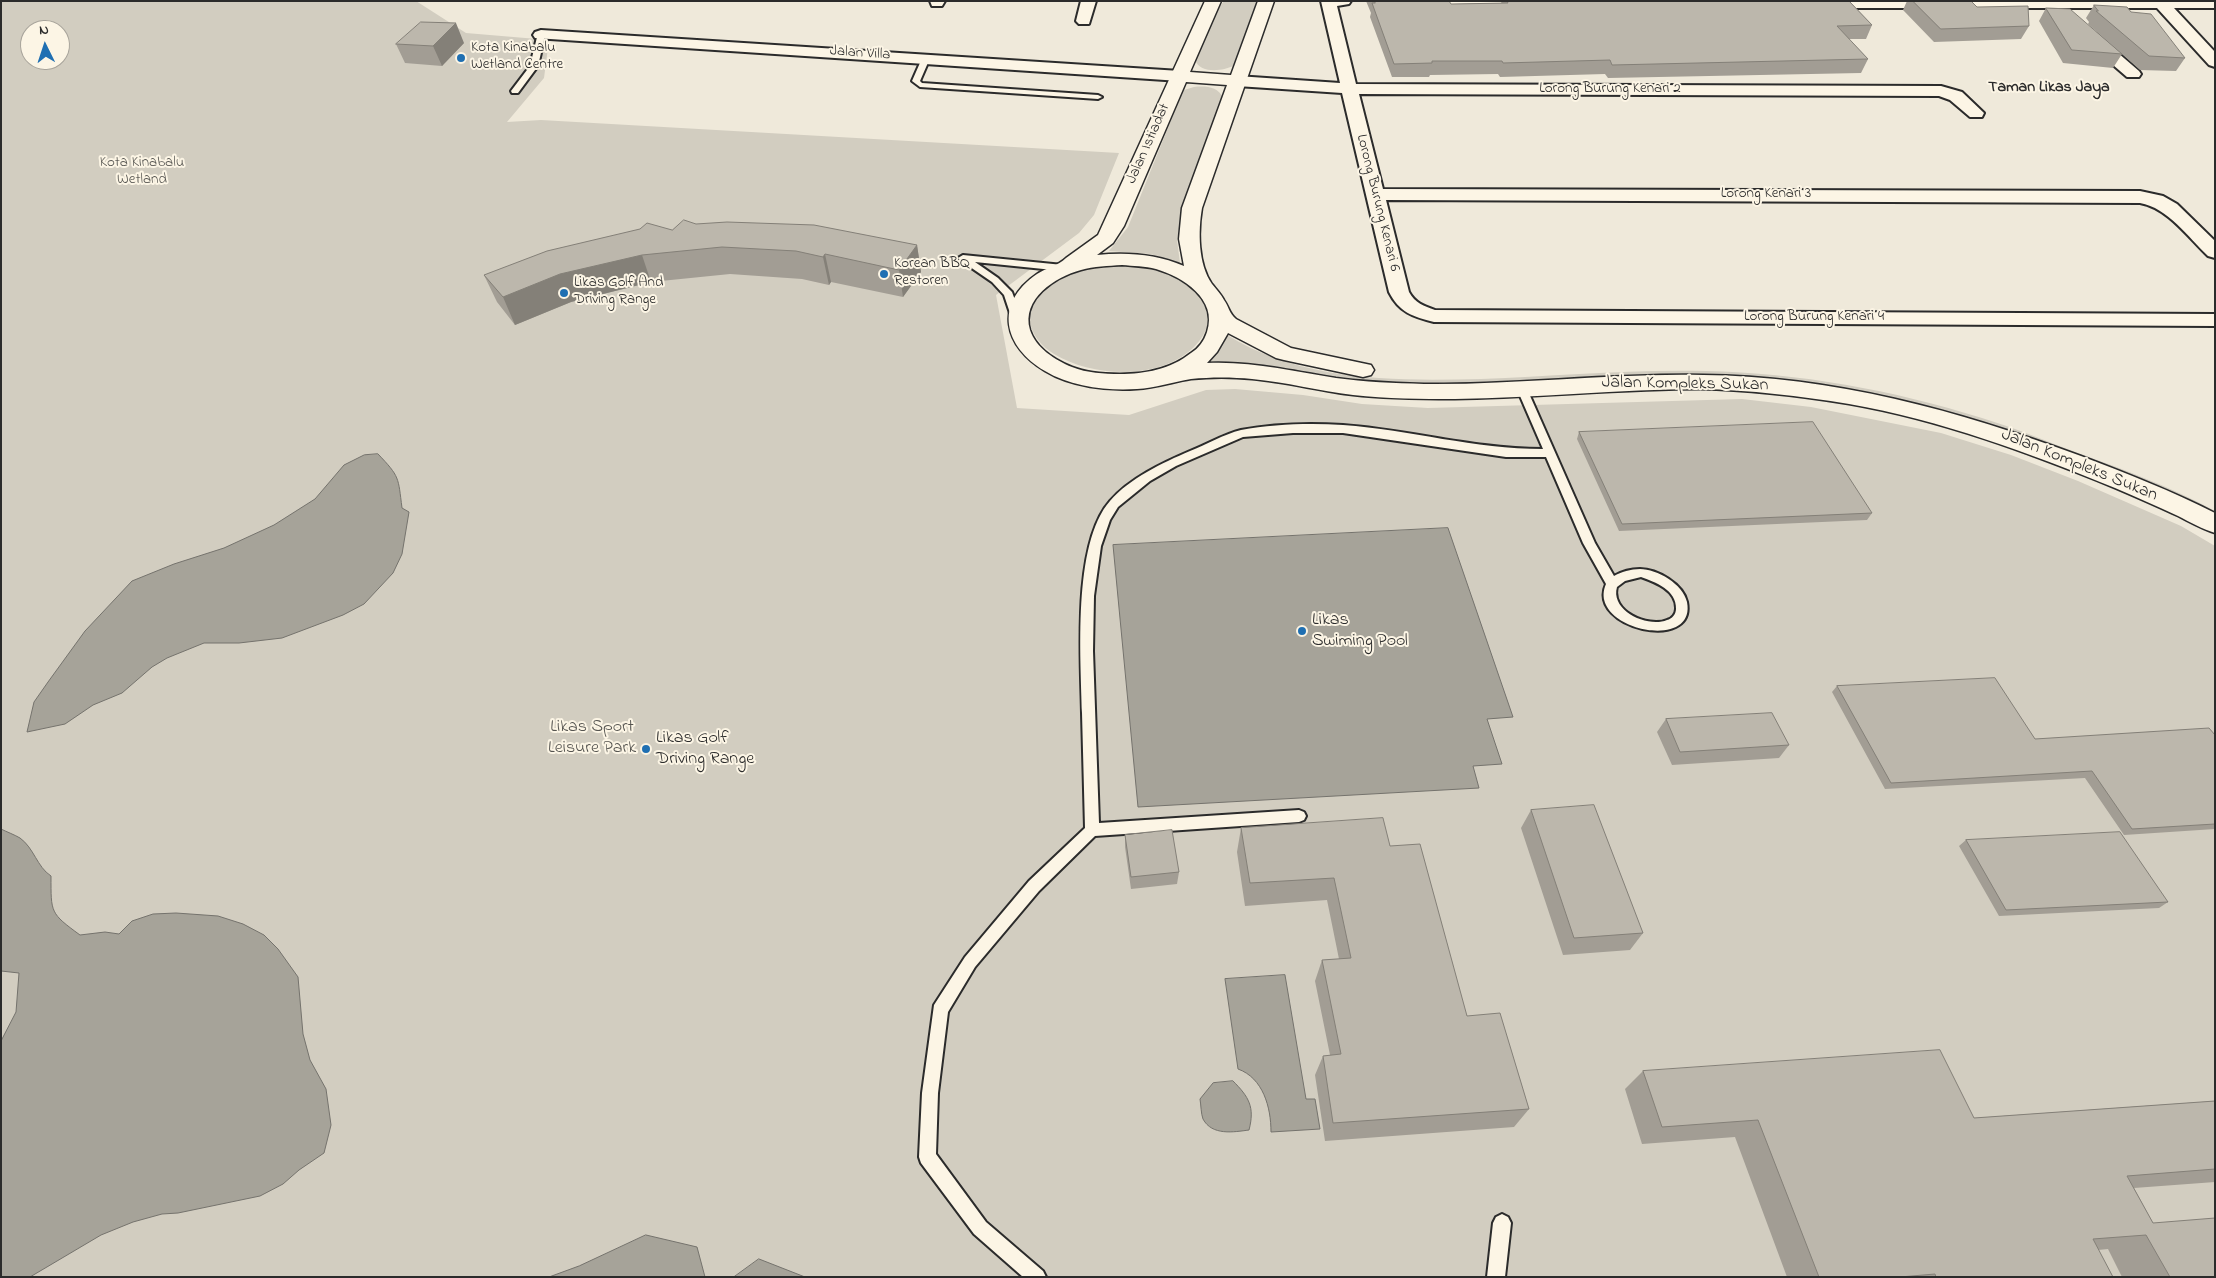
<!DOCTYPE html>
<html>
<head>
<meta charset="utf-8">
<style>
	body { margin:0 }
	#map { position:relative; width:2216px; height:1278px; overflow:hidden; background:#efe9da; font-family:"Indie Flower",sans-serif }
	canvas { display:block }
	.frame { position:absolute; inset:0; border:2px solid #2b2b2b; pointer-events:none }
	.north { position:absolute; left:20px; top:20px; width:50px; height:50px; box-sizing:border-box; background:#fcf5e5; border:1px solid #a8a49b; border-radius:50%; rotate:356deg; font-size:14px; font-weight:700; line-height:20px; text-align:center; color:#2b2b2b }
	.north::after { content:''; display:block; margin:auto; width:18px; height:22px; background:#1f6fb2; clip-path:polygon(50% 0,100% 100%,50% 72%,0 100%) }
</style>
</head>
<body>
<div id="map">
<canvas width="2216" height="1278"></canvas>
<div class="frame"></div>
<div class="north">N</div>
</div>
<script>
const ctx = document.querySelector('canvas').getContext('2d');
ctx.lineJoin = 'round';
function paint(path, color) { ctx.fillStyle = color; ctx.fill(path, 'evenodd'); }
function strokePath(path, color, width, dash) { ctx.strokeStyle = color; ctx.lineWidth = width; ctx.lineCap = dash ? 'butt' : 'round'; ctx.setLineDash(dash || []); ctx.stroke(path); }
function drawText(font, color, halo, rows, align = 'center') {
  ctx.font = font + ' "Indie Flower",sans-serif'; ctx.lineWidth = 4; ctx.setLineDash([]); ctx.textBaseline = 'middle'; ctx.strokeStyle = halo; ctx.fillStyle = color; for (const [text, x, y, turn = 0] of rows) {
    ctx.save(); ctx.translate(x, y); ctx.rotate((+turn || 0) * Math.PI / 180); ctx.textAlign = isNaN(turn) ? turn : align; if (halo) ctx.strokeText(text, 0, 0); ctx.fillText(text, 0, 0); ctx.restore();
  }
}
paint(new Path2D(`
	M1,1H416L466,33L549,40L544,78L507,122L541,120L1119,153L1094,215L1079,233L996,295L1017,408L1129,415L1206,390L1235,389L1303,395L1362,404L1428,408L1742,399L1811,407L1941,433L2011,455L2078,481L2181,526L2215,546V1277H1ZM30,30H60V60H30Z
	M1224,1H1257L1233,66C1223,71 1200,74 1195,60L1213,15Z
	M1194,87C1205,86 1218,86 1223,98L1182,214L1177,240L1180,263L1150,254L1109,251L1128,227L1182,93L1184,90Z
	M1123,263C1134,265 1146,266 1157,269C1192,279 1230,313 1193,348C1158,381 1092,377 1054,354C1042,347 1031,334 1030,321C1027,290 1064,273 1089,267C1099,264 1112,264 1123,263Z
	M1227,335C1303,382 1395,381 1481,379C1555,376 1631,369 1706,371C1799,373 1893,390 1982,418C2015,428 2046,441 2078,453C2125,470 2171,487 2215,511V518L1996,427L1955,414L1849,390L1444,385L1354,381L1242,363L1204,362L1216,353Z`), '#d2cdc0');
const water = new Path2D(`
	M378,454C400,477 398,477 402,508L409,512L402,554L393,573L364,604L343,615L282,638L239,643H204L167,658L152,667L122,693L93,705L65,724L27,732L34,702L48,682L85,631L132,581L174,564L224,548L274,525L315,499L344,465L364,455Z
	M1448,528L1513,717L1487,719L1502,764L1473,766L1479,788L1138,807L1113,545Z
	M1,829C7,832 15,835 20,838C34,848 37,867 51,876C51,913 50,913 80,935L105,932L119,934L132,921L153,914L176,913L218,916L243,924L264,935L278,949L298,977L303,1034L310,1060L326,1089L331,1125L324,1153L299,1170L283,1184L260,1196L178,1213L162,1214L133,1222L101,1235L30,1277H1V1041L16,1012L19,973L1,971Z
	M1285,975L1306,1099H1315L1320,1129L1271,1132C1271,1107 1263,1078 1238,1069L1225,979Z
	M1233,1081C1249,1097 1255,1107 1249,1130C1234,1132 1212,1136 1203,1119C1201,1114 1201,1105 1200,1099L1213,1083Z
	M646,1235L697,1247L705,1277H549L579,1266Z
	M759,1259L805,1277H734Z`);
paint(water, '#a6a399');
strokePath(water, '#75736d', 1);
const service = new Path2D(`
	M538,33L545,35L538,66L518,93H512L511,91L530,66Z
	M923,56L930,58L920,81L922,83L1098,95L1102,97L1098,99L920,87L912,81Z
	M963,255L1063,265L1068,268L1063,271L975,262L998,278L1012,292L1022,319L1017,322L1012,319L1004,295L992,282L960,260L958,258Z
	M1522,386L1527,389L1595,543L1614,576C1621,572 1631,569 1640,569C1657,569 1683,584 1687,602C1697,653 1586,629 1606,584L1583,543L1546,457H1506L1343,433H1293L1243,437L1176,466L1150,481L1118,507L1110,520L1101,546L1094,596L1093,651L1099,823L1299,810L1304,812L1306,816L1304,820L1299,822L1095,836L1039,891L975,967L948,1012L938,1093L936,1154L986,1222L1043,1271L1046,1277H1023L974,1234L921,1163L919,1157L922,1093L934,1005L965,957L1029,881L1085,828C1084,789 1083,751 1082,713C1081,659 1072,544 1110,501C1130,478 1162,463 1190,451C1206,445 1224,434 1241,430C1273,424 1310,423 1343,425C1411,430 1474,449 1543,449L1517,389ZM1641,577C1655,582 1677,590 1676,609C1676,614 1672,619 1667,620C1648,628 1610,611 1617,587L1625,581Z
	M1502,1214L1508,1217L1511,1223L1505,1277H1487L1493,1223L1496,1217Z`);
const minor = new Path2D(`
	M930,1H945L942,6H932Z
	M1081,1H1096L1089,24H1079L1076,21Z
	M1321,1H1351L1349,4L1337,6L1356,84L1941,86L1962,92L1984,113L1982,117H1970L1950,100L1939,96L1359,94L1383,189L2140,191L2163,196L2177,204L2215,241V258L2208,256C2188,237 2168,208 2140,203L1386,200L1409,292C1415,303 1424,306 1435,310L2215,314V326L1434,322C1413,317 1399,312 1389,292L1342,93L1237,86L1231,84L1229,81L1231,78L1237,76L1340,83Z
	M1372,1H1544L1537,5H1379Z
	M1810,1H2215V8H2174L2215,52V67L2209,65L2157,8H1816L1811,6Z
	M541,30L1180,71L1186,73L1188,76L1186,79L1180,81L535,38L533,35L535,32Z
	M2090,32L2096,34L2139,71L2141,74L2139,77H2127L2084,40L2082,37L2084,34Z`);
const secondary = new Path2D(`
	M1205,1H1221L1190,72L1231,75L1258,1H1274L1202,208C1198,231 1198,264 1212,284C1216,289 1221,294 1224,300C1229,307 1229,313 1236,319L1291,348L1371,365L1374,370L1371,375L1363,377L1284,360L1276,358L1228,333L1217,352L1207,363C1251,361 1293,371 1336,378C1365,382 1394,383 1424,384C1517,385 1610,373 1703,375C1833,376 1960,411 2081,456C2126,473 2172,491 2215,513V533C2202,529 2190,522 2178,516C2157,506 2136,497 2115,488C2029,453 1941,420 1849,404C1800,396 1750,390 1700,389C1619,389 1537,398 1455,399C1421,399 1387,399 1353,395C1319,391 1286,382 1252,379C1232,377 1211,377 1191,379C1173,382 1155,388 1137,389C1108,391 1071,387 1045,371C1004,347 993,304 1037,274C1046,268 1058,266 1066,258L1098,235ZM1186,82L1227,85L1182,208L1179,239L1184,266C1156,254 1127,252 1097,255L1113,243L1124,226ZM1122,265C1133,266 1145,266 1156,269C1183,277 1218,299 1207,332C1204,341 1199,348 1191,353C1171,369 1145,374 1120,374C1104,374 1087,373 1072,367C1055,360 1036,348 1030,330C1021,299 1055,277 1081,270C1094,266 1108,266 1122,265Z`);
strokePath(service, '#2b2b2b', 4);
strokePath(minor, '#2b2b2b', 4);
strokePath(secondary, '#2b2b2b', 3);
paint(service, '#fcf5e5');
paint(minor, '#fcf5e5');
paint(secondary, '#fcf5e5');
paint(new Path2D(`
	M1366,1H1449L1451,4L1501,3L1502,1H1849L1872,25L1866,39H1849L1868,59L1861,73L1608,78L1605,74L1500,77L1498,74L1430,75L1429,77H1392L1370,17L1371,13Z
	M1907,1H1971L1977,7L2029,26L2021,39L1934,42L1903,10Z
	M2094,5L2131,12L2185,58L2176,71L2140,70L2088,24L2089,22L2086,18Z
	M2046,8L2122,54L2113,68L2063,63L2039,21Z
	M464,43L442,66L405,63L396,44Z
	M696,224L917,245L921,272L903,297L831,282L829,285L802,279L730,274L651,282L571,302L515,325L497,302L484,275Z
	M1579,432L1872,513L1867,520L1619,531L1577,439Z
	M1837,686L2035,739L2215,735V829L2124,835L2085,778L1885,789L1832,692Z
	M1666,719L1789,745L1779,758L1672,765L1657,732Z
	M1531,810L1643,933L1630,950L1563,955L1521,828Z
	M1241,828L1390,846L1467,1016L1529,1109L1514,1127L1325,1141L1315,1075L1323,1056L1330,1055L1315,981L1322,960L1339,959L1327,900L1245,906L1237,852Z
	M1125,835L1179,872L1177,884L1131,889L1125,847Z
	M1966,840L2168,902L2159,908L1999,916L1959,846Z
	M1643,1071L1974,1118L2215,1101V1182L2134,1188L2153,1223L2215,1277H2122L2108,1249L2098,1250L2113,1277H1787L1735,1137L1642,1144L1625,1089Z`), '#a29d94');
paint(new Path2D(`
	M456,23L464,43L442,66L433,46Z
	M917,245L921,272L903,297L899,270Z
	M825,254L831,282L829,285L823,257Z
	M642,255L651,282L571,302L515,325L503,297L560,274Z`), '#848078');
const building = new Path2D(`
	M1374,1H1449L1451,4L1508,3L1507,1H1849L1872,25L1837,26L1868,59L1612,65L1610,60L1503,63L1502,61H1432V63L1394,64L1372,3H1375Z
	M1913,1H1971L1977,7L2028,6L2029,26L1941,29Z
	M2094,5L2127,7L2131,12L2151,14L2185,58L2149,56L2096,11H2098Z
	M2046,8L2070,9L2122,54L2072,50Z
	M421,22L456,23L433,46L396,44Z
	M684,220L696,224L727,222L814,225L917,245L899,270L825,254L823,257L796,251L722,247L642,255L560,274L503,297L484,275L547,251L640,229L647,223L672,230Z
	M1813,422L1872,513L1622,524L1579,432Z
	M1995,678L2035,739L2209,728L2215,735V824L2132,829L2092,771L1891,783L1837,686Z
	M1772,713L1789,745L1680,752L1666,719Z
	M1594,805L1643,933L1574,938L1531,810Z
	M1383,818L1390,846L1420,844L1467,1016L1500,1013L1529,1109L1333,1123L1323,1056L1341,1054L1322,960L1351,958L1334,878L1250,883L1241,828Z
	M1172,830L1179,872L1131,877L1125,835Z
	M2120,832L2168,902L2006,910L1966,840Z
	M1940,1050L1974,1118L2215,1101V1169L2127,1176L2153,1223L2215,1218V1277H2170L2146,1235L2093,1239L2113,1277H1936L1935,1274L1900,1277H1819L1758,1120L1662,1127L1643,1071Z`);
paint(building, '#bcb7ac');
strokePath(building, '#848078', 1);
for (const [x, y, r, color] of [
	[461,58,5,"#1f6fb2"],
	[884,274,5,"#1f6fb2"],
	[564,293,5,"#1f6fb2"],
	[1302,631,5,"#1f6fb2"],
	[646,749,5,"#1f6fb2"]
]) { const dot = new Path2D(); dot.arc(x, y, r, 0, 2 * Math.PI); ctx.fillStyle = color; ctx.fill(dot); strokePath(dot, '#fcf5e5', 2); }
drawText('15px', '#2b2b2b', '#fcf5e5', [
	["Kota Kinabalu",471,49],
	["Wetland Centre",471,66],
	["Korean BBQ",894,265],
	["Restoren",894,282],
	["Likas Golf And",574,284],
	["Driving Range",574,301]
], 'left');
drawText('15px', '#2b2b2b', '#fcf5e5', [
	["Jalan Villa",860,54,4],
	["Lorong Burung Kenari 2",1610,90],
	["Jalan Istiadat",1149,144,-66],
	["Lorong Kenari 3",1766,195],
	["Lorong Burung Kenari 6",1377,203,76],
	["Lorong Burung Kenari 4",1814,318]
]);
drawText('15px', '#555450', '#fcf5e5', [
	["Kota Kinabalu",142,164],
	["Wetland",142,181]
]);
drawText('bold 16px', '#2b2b2b', '#fcf5e5', [
	["Taman Likas Jaya",2049,88]
]);
drawText('18px', '#2b2b2b', '#fcf5e5', [
	["Jalan Kompleks Sukan",1685,385,1],
	["Jalan Kompleks Sukan",2079,466,22]
]);
drawText('18px', '#2b2b2b', '#fcf5e5', [
	["Likas",1312,621],
	["Swiming Pool",1312,642],
	["Likas Golf",656,739],
	["Driving Range",656,760]
], 'left');
drawText('18px', '#555450', '#fcf5e5', [
	["Likas Sport",592,728],
	["Leisure Park",592,749]
]);
</script>
</body>
</html>
